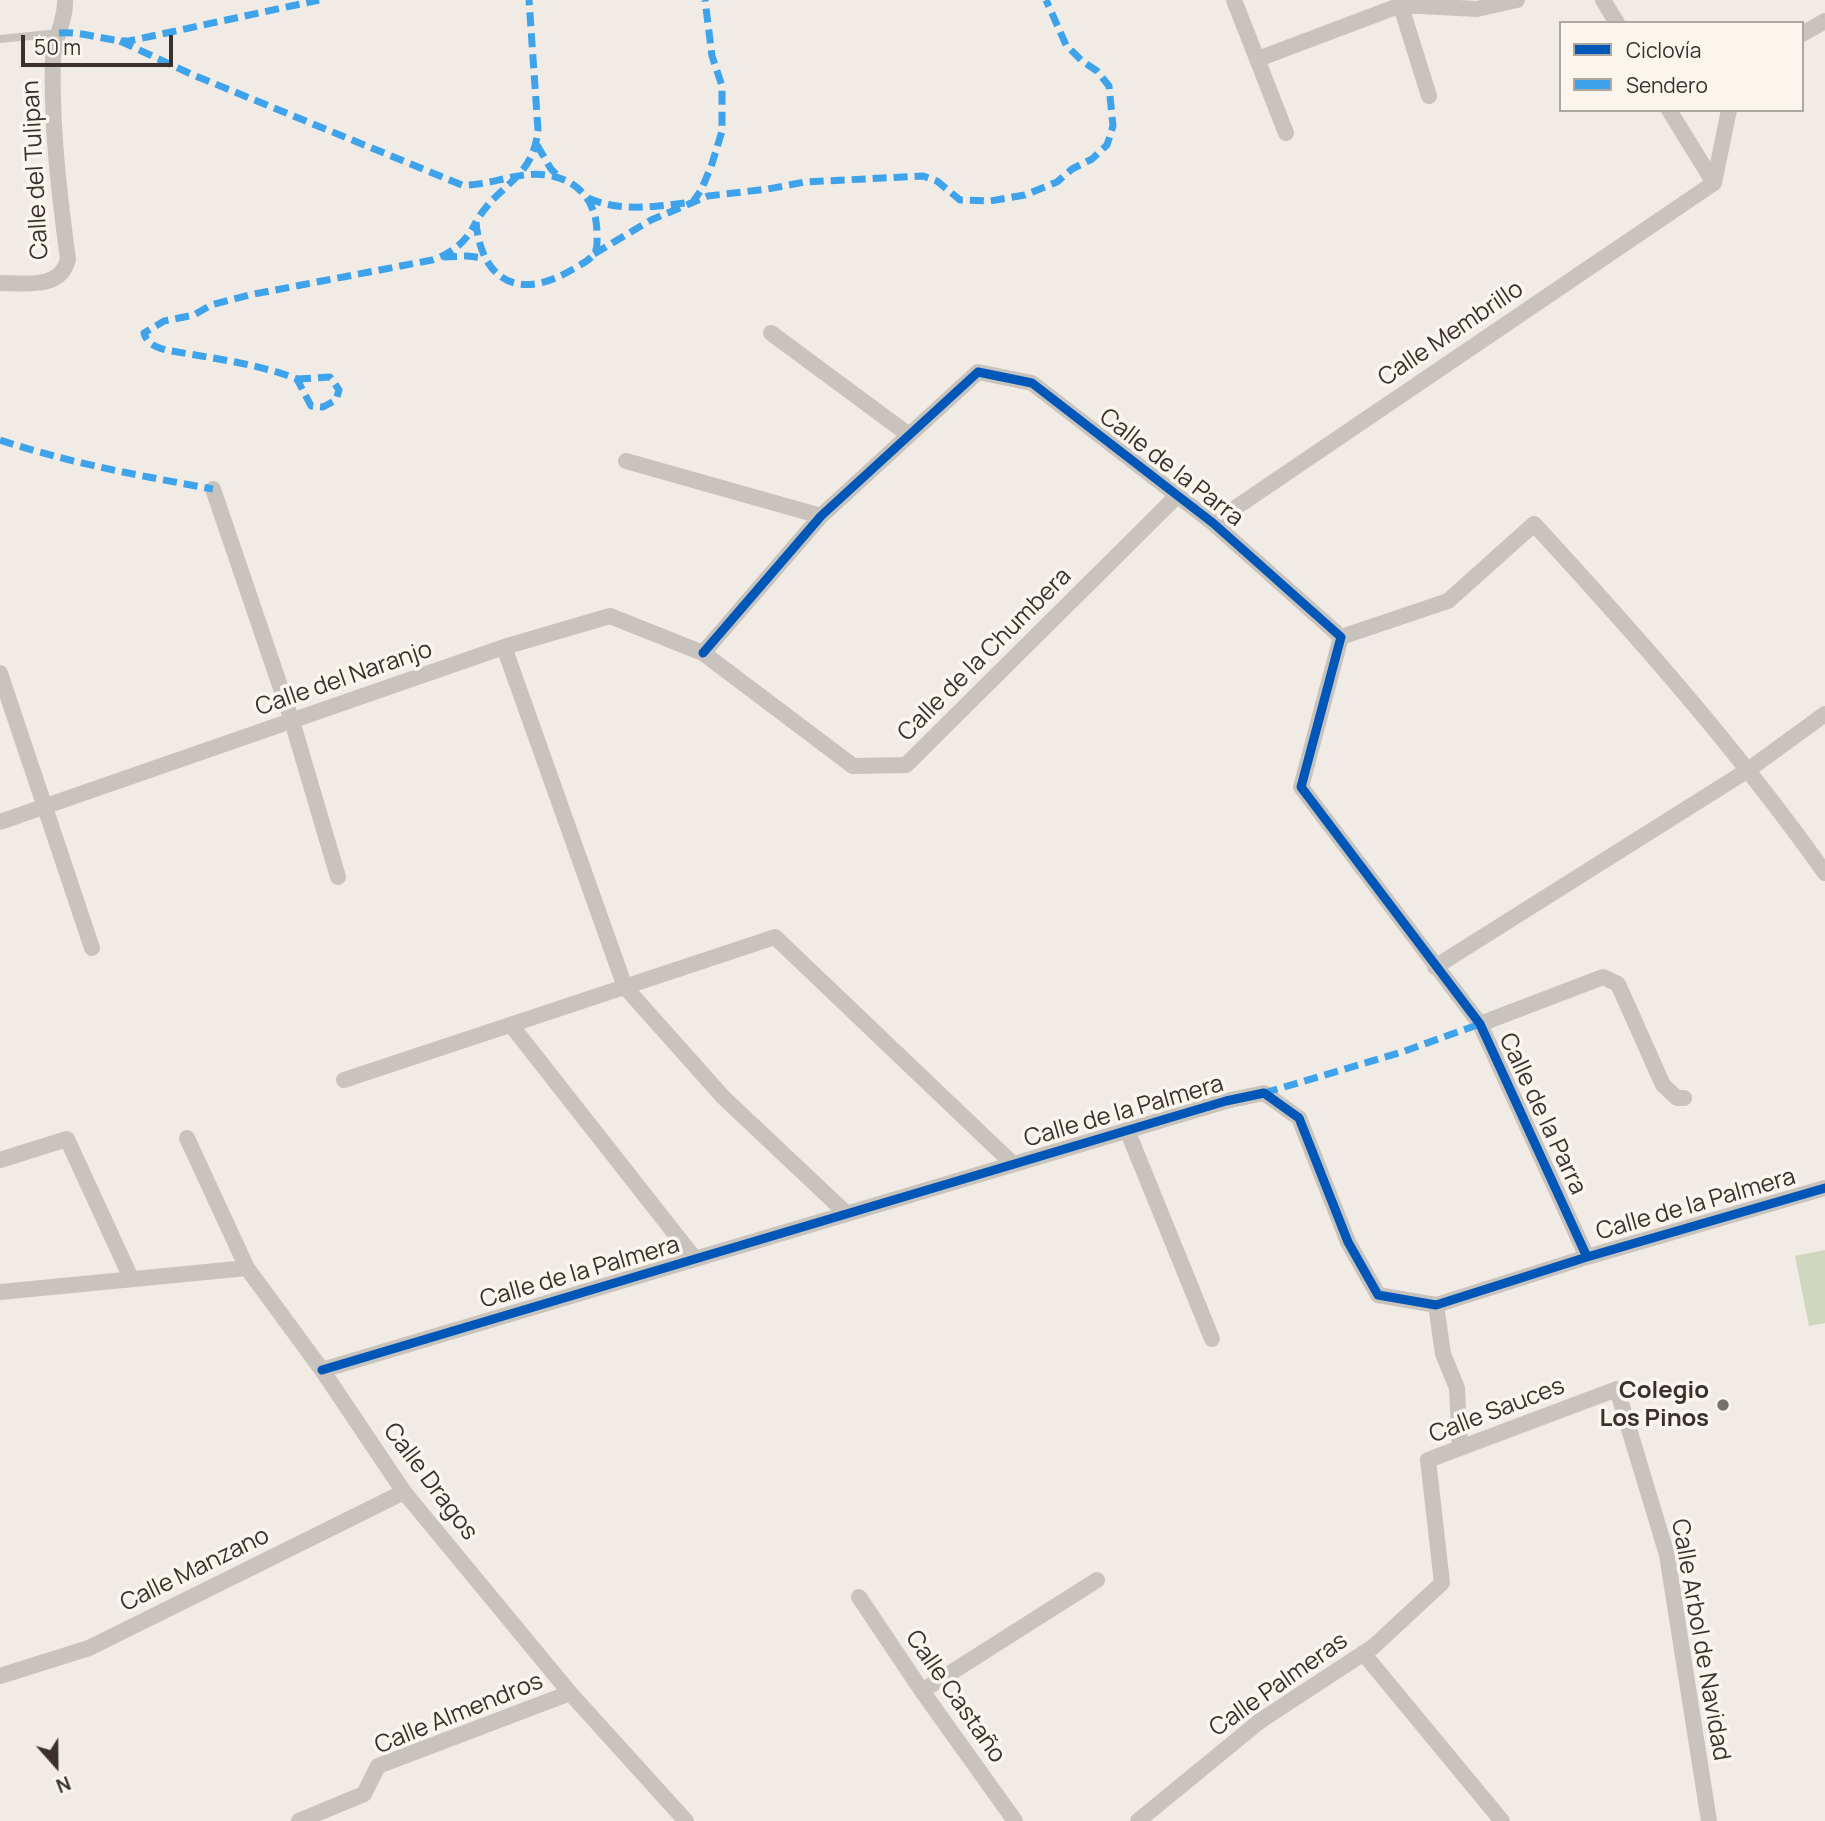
<!DOCTYPE html>
<html>
<head>
<meta charset="utf-8">
<style>
	body { margin:0 }
	#map { position:relative; width:1825px; height:1821px; overflow:hidden; background:#f0ebe5; font-family:Manrope,sans-serif }
	canvas { display:block }
	.legend { position:absolute; left:1559px; top:21px; width:245px; height:91px; box-sizing:border-box; background:#fbf5ee; border:2px solid #aea6a0; margin:0; padding:9px 12px; list-style:none; font-size:21px; color:#3b302b }
	.legend li { display:flex; align-items:center; gap:14px; height:35px }
	.legend b { width:35px; border:2px solid #aea6a0 }
	.north { position:absolute; left:21px; top:1730px; width:70px; height:70px; -webkit-text-stroke:5px #fbf5ee; paint-order:stroke; rotate:159deg; font-size:19px; font-weight:700; line-height:28px; text-align:center; color:#3b302b }
	.north::after { content:''; display:block; margin:auto; width:24px; height:32px; background:#3b302b; clip-path:polygon(50% 0,100% 100%,50% 72%,0 100%) }
	.scale { position:absolute; left:21px; top:35px; width:152px; height:32px; box-sizing:border-box; border:4px solid #3b302b; border-top:0; padding-left:9px; font-size:21px; line-height:24px; white-space:nowrap; color:#3b302b; -webkit-text-stroke:5px #fbf5ee; paint-order:stroke }
</style>
</head>
<body>
<div id="map">
<canvas width="1825" height="1821"></canvas>
<ul class="legend">
<li><b style="height:9px;background:#0057b8"></b>Ciclovía</li>
<li><b style="height:9px;background:#3fa3eb"></b>Sendero</li>
</ul>
<div class="north">N</div>
<div class="scale">50 m</div>
</div>
<script>
const ctx = document.querySelector('canvas').getContext('2d');
ctx.lineJoin = 'round';
function paint(path, color) { ctx.fillStyle = color; ctx.fill(path, 'evenodd'); }
function strokePath(path, color, width, dash) { ctx.strokeStyle = color; ctx.lineWidth = width; ctx.lineCap = dash ? 'butt' : 'round'; ctx.setLineDash(dash || []); ctx.stroke(path); }
function drawText(font, color, halo, rows, align = 'center') {
  ctx.font = font + ' Manrope,sans-serif'; ctx.lineWidth = 7; ctx.setLineDash([]); ctx.textBaseline = 'middle'; ctx.strokeStyle = halo; ctx.fillStyle = color; for (const [text, x, y, turn = 0] of rows) {
    ctx.save(); ctx.translate(x, y); ctx.rotate((+turn || 0) * Math.PI / 180); ctx.textAlign = isNaN(turn) ? turn : align; if (halo) ctx.strokeText(text, 0, 0); ctx.fillText(text, 0, 0); ctx.restore();
  }
}
paint(new Path2D(`
	M1825,1250V1323L1809,1326L1795,1256Z`), '#d1d6bf');
strokePath(new Path2D(`
	M0,39L59,33`), '#c9c3be', 8);
strokePath(new Path2D(`
	M1234,0L1286,133
	M1399,0L1429,96
	M1603,0L1617,23
	M1802,34L1825,21
	M1258,59L1401,5L1477,9L1517,0
	M1669,110L1714,183
	M1714,183L1729,110
	M0,283C25,283 61,290 68,259C59,193 51,125 53,58C54,39 66,20 65,0
	M771,333L909,435
	M626,461L821,516
	M213,489L292,721L338,877
	M1213,523L1714,183
	M1341,637L1448,601L1534,524C1637,636 1737,749 1825,873
	M504,647L625,987L723,1097L847,1214
	M703,653L821,516L978,372L1032,383L1213,523L1341,637L1301,787L1480,1024L1587,1257
	M0,673L92,948
	M0,822L504,647L610,616L703,653L853,766L906,765L1177,496
	M1435,967L1748,770L1825,714
	M1480,1024L1603,977L1618,984L1663,1085L1677,1098H1684
	M511,1025L695,1259
	M344,1080L775,937L1013,1164
	M1127,1130L1212,1339
	M187,1138L247,1268L322,1370L404,1492L570,1693L686,1821
	M0,1160L67,1139L131,1278
	M0,1292L247,1268
	M1436,1305L1443,1354L1457,1388L1460,1448
	M322,1370L1226,1101L1264,1093L1299,1118L1348,1242L1378,1295L1436,1305L1587,1257L1825,1188
	M859,1597L922,1691L1015,1821
	M1363,1653L1502,1821
	M0,1676L89,1648L404,1492
	M922,1691L1097,1580
	M299,1821L364,1794L378,1766L570,1693
	M1138,1821L1260,1721L1373,1647L1442,1583L1428,1460L1617,1389L1667,1555L1709,1821`), '#c9c3be', 16);
strokePath(new Path2D(`
	M59,33C83,31 105,41 129,41L319,0
	M120,41L191,74L462,185C490,186 518,171 546,175C578,179 597,202 597,233C597,240 598,248 594,254C588,262 576,267 568,272C516,301 481,278 476,222C498,183 533,180 538,130L529,0
	M537,145L551,169L560,178
	M588,198C621,213 658,206 693,202L701,190L711,167L722,131V86L712,56L705,0
	M594,254L651,220L708,196L768,189L805,182L923,176L937,181L960,200L990,201L1025,195L1057,182L1072,169L1092,159L1107,145L1113,126L1109,86L1097,71L1082,61L1066,45L1046,0
	M443,257L467,256L485,258
	M297,379L330,377L339,390L336,400L323,407L311,406L297,379C256,363 210,358 166,350C156,347 147,344 144,333L164,321L194,315L211,305L249,295L432,260C453,253 466,242 476,222
	M0,440C69,463 141,476 213,489
	M1264,1093L1402,1052L1480,1024`), '#3fa3eb', 7, [14, 7]);
strokePath(new Path2D(`
	M703,653L821,516L978,372L1032,383L1213,523L1341,637L1301,787L1480,1024L1587,1257
	M322,1370L1226,1101L1264,1093L1299,1118L1348,1242L1378,1295L1436,1305L1587,1257L1825,1188`), '#0057b8', 9);
for (const [x, y, r, color] of [
	[1723,1405,7,"#7a716c"]
]) { const dot = new Path2D(); dot.arc(x, y, r, 0, 2 * Math.PI); ctx.fillStyle = color; ctx.fill(dot); strokePath(dot, '#fbf5ee', 2.5); }
drawText('24px', '#3b302b', '#fbf5ee', [
	["Calle del Tulipan",36,170,-93],
	["Calle Membrillo",1451,334,-34],
	["Calle de la Parra",1171,468,38],
	["Calle de la Chumbera",985,655,-45],
	["Calle del Naranjo",344,679,-19],
	["Calle de la Palmera",1124,1112,-16],
	["Calle de la Parra",1542,1114,65],
	["Calle de la Palmera",1696,1205,-16],
	["Calle de la Palmera",580,1273,-16],
	["Calle Sauces",1497,1411,-21],
	["Calle Dragos",430,1482,53],
	["Calle Manzano",195,1570,-26],
	["Calle Arbol de Navidad",1700,1640,80],
	["Calle Palmeras",1279,1685,-35],
	["Calle Castaño",955,1697,55],
	["Calle Almendros",459,1714,-22]
]);
drawText('bold 24px', '#3b302b', '#fbf5ee', [
	["Colegio",1709,1391],
	["Los Pinos",1709,1419]
], 'right');
</script>
</body>
</html>
